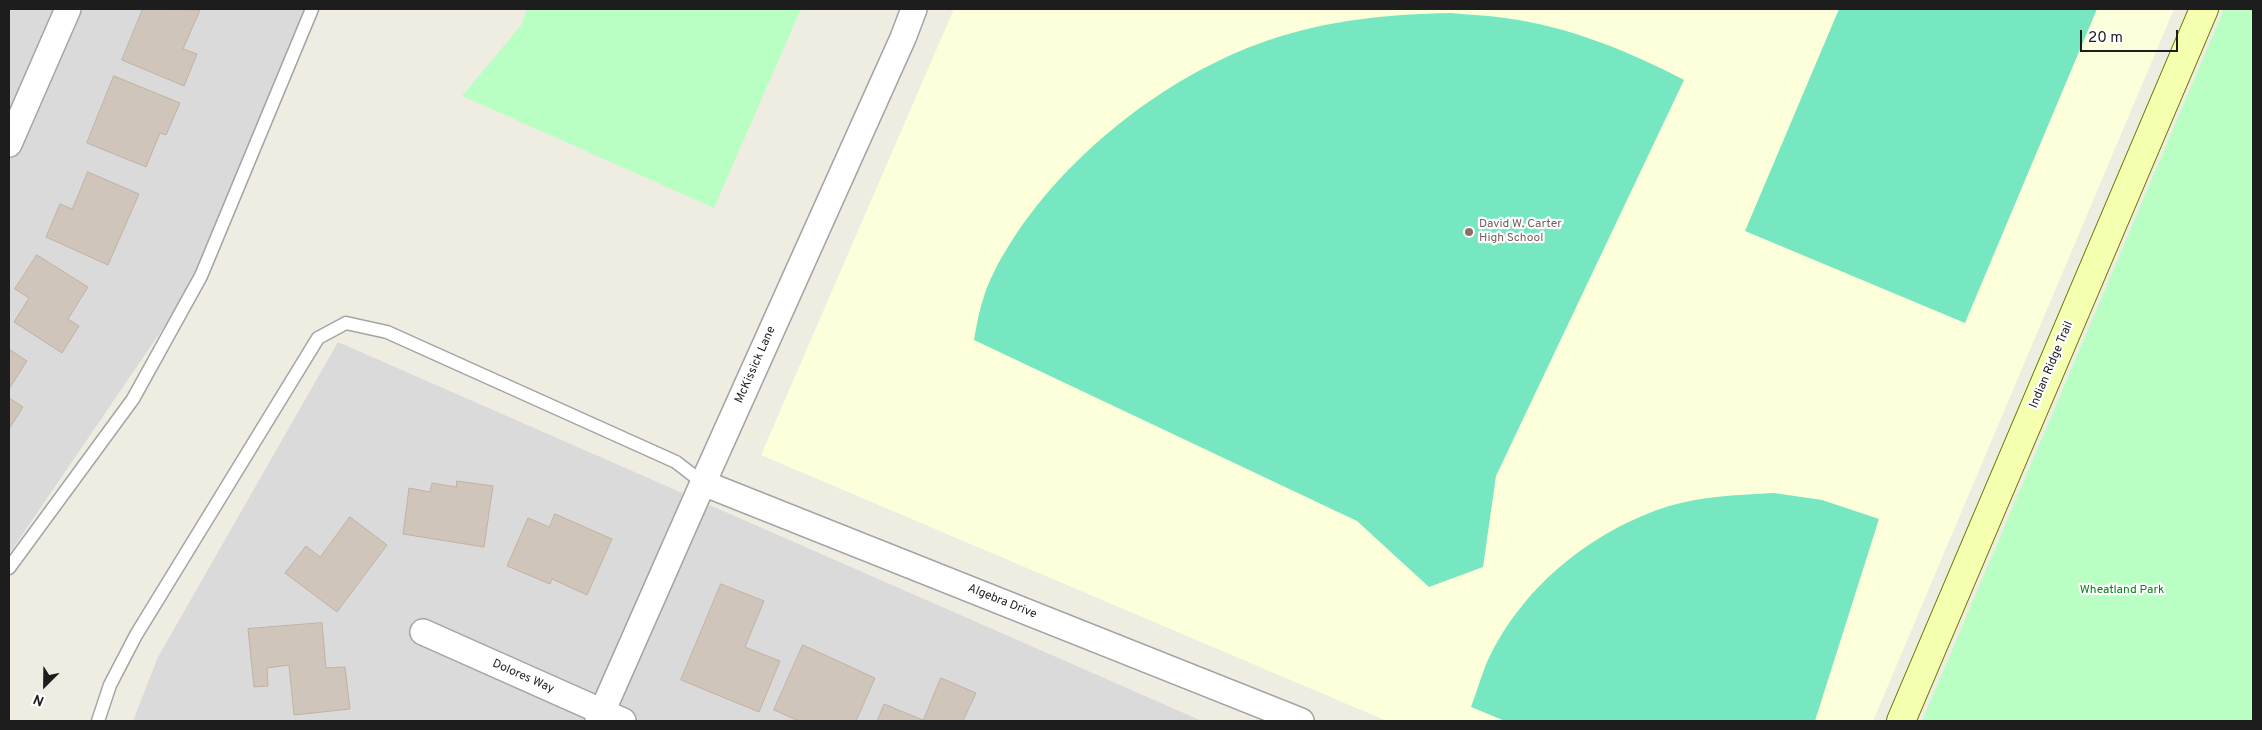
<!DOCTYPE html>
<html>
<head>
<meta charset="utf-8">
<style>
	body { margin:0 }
	#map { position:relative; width:2262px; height:730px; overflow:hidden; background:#efece2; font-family:Overpass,sans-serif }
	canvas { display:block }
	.frame { position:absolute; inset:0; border:10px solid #1d1d1d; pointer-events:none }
	.north { position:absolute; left:20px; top:660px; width:50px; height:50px; -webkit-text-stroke:4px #fff; paint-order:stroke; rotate:203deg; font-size:14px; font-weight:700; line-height:20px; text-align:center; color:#1d1d1d }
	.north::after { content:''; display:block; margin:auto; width:18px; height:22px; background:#1d1d1d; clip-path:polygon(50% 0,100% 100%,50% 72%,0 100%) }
	.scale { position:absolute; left:2080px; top:30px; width:98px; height:22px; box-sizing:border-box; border:2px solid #1d1d1d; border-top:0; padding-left:6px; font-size:15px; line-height:18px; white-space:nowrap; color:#1d1d1d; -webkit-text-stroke:4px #fff; paint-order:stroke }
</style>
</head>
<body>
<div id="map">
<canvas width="2262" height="730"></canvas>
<div class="frame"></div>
<div class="north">N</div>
<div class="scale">20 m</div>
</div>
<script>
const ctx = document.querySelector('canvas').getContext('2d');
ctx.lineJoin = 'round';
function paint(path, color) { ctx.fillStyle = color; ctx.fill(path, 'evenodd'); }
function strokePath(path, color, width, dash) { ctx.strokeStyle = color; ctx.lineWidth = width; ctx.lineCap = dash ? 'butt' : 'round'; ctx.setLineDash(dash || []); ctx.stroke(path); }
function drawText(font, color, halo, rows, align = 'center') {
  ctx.font = font + ' Overpass,sans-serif'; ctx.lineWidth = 4.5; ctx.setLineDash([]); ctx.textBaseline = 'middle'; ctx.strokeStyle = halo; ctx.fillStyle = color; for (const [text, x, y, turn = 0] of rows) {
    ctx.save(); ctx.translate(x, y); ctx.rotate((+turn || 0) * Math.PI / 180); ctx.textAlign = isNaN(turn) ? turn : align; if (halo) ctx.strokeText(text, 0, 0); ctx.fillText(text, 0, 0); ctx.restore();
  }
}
paint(new Path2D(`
	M9,9H309L196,280L9,554Z
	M338,342L1202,721H133L158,657Z`), '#dbdada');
paint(new Path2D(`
	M954,9H2174L1873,721H1387L761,455Z`), '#fdffdb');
paint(new Path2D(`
	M527,9H801L714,208L462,96L522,24Z
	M2224,9H2253V721H1922Z`), '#b9ffc3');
paint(new Path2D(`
	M1839,9H2097L1965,323L1745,231Z
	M1451,13C1469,15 1487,15 1505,18C1567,26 1629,51 1684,80L1496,476L1483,567L1429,587L1357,521L974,340C978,316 983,293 994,272C1047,168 1160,77 1269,40C1328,20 1389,14 1451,13Z
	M1774,493L1822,500L1879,519L1815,721H1505L1471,707C1476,694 1480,680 1485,667C1518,590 1590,531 1669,506C1703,496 1739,495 1774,493Z`), '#77e7c2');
const building = new Path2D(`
	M143,9L200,10L183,49L197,54L184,86L122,60Z
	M114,76L180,103L166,135L160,133L146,167L87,143Z
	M88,172L139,194L108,265L46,237L60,204L72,209Z
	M37,255L88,287L68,319L79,326L62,353L14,322L29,298L15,289Z
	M9,349L27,361L9,389Z
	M9,398L23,407L9,429Z
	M457,481L493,486L484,547L403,534L409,488L430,492L432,483L456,487Z
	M555,514L612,539L587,595L552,579L550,584L507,566L528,518L549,527Z
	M350,517L387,545L337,612L285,573L306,546L320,557Z
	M721,584L764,601L745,647L780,661L759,712L681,680Z
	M322,623L326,668L345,667L350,709L294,715L289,665L267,668L268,686L254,687L248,629Z
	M803,645L875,678L856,721H799L774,710Z
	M941,678L976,693L963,721H877L884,704L923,720Z`);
paint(building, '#cfc5ba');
strokePath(building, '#c2b2a3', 1);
const lane = new Path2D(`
	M9,568L133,399L201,276L312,9
	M98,721L110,685L136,635L318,338L346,323L387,332L676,462L703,483`);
const street = new Path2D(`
	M9,144L68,9
	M703,483L1301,721
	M423,632L623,721
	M598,721L703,483L903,38L914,9`);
const secondary = new Path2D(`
	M1901,721L2204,9`);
strokePath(lane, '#a4a4a4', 15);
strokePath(street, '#a4a4a4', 28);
strokePath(secondary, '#647800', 30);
strokePath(lane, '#fff', 12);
strokePath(street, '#fff', 25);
strokePath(secondary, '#f6ffb0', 28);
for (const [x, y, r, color] of [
	[1469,232,5,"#8d6e63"]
]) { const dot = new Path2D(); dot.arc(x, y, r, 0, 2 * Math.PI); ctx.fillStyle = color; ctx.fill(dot); strokePath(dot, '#fff', 2); }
drawText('12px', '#785e54', '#fff', [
	["David W. Carter",1479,225],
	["High School",1479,239]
], 'left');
drawText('12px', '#1d1d1d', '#fff', [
	["McKissick Lane",756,365,-66],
	["Indian Ridge Trail",2052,365,-67],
	["Algebra Drive",1002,602,22],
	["Dolores Way",523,677,24]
]);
drawText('12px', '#018514', '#fff', [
	["Wheatland Park",2122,591]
]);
</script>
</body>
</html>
